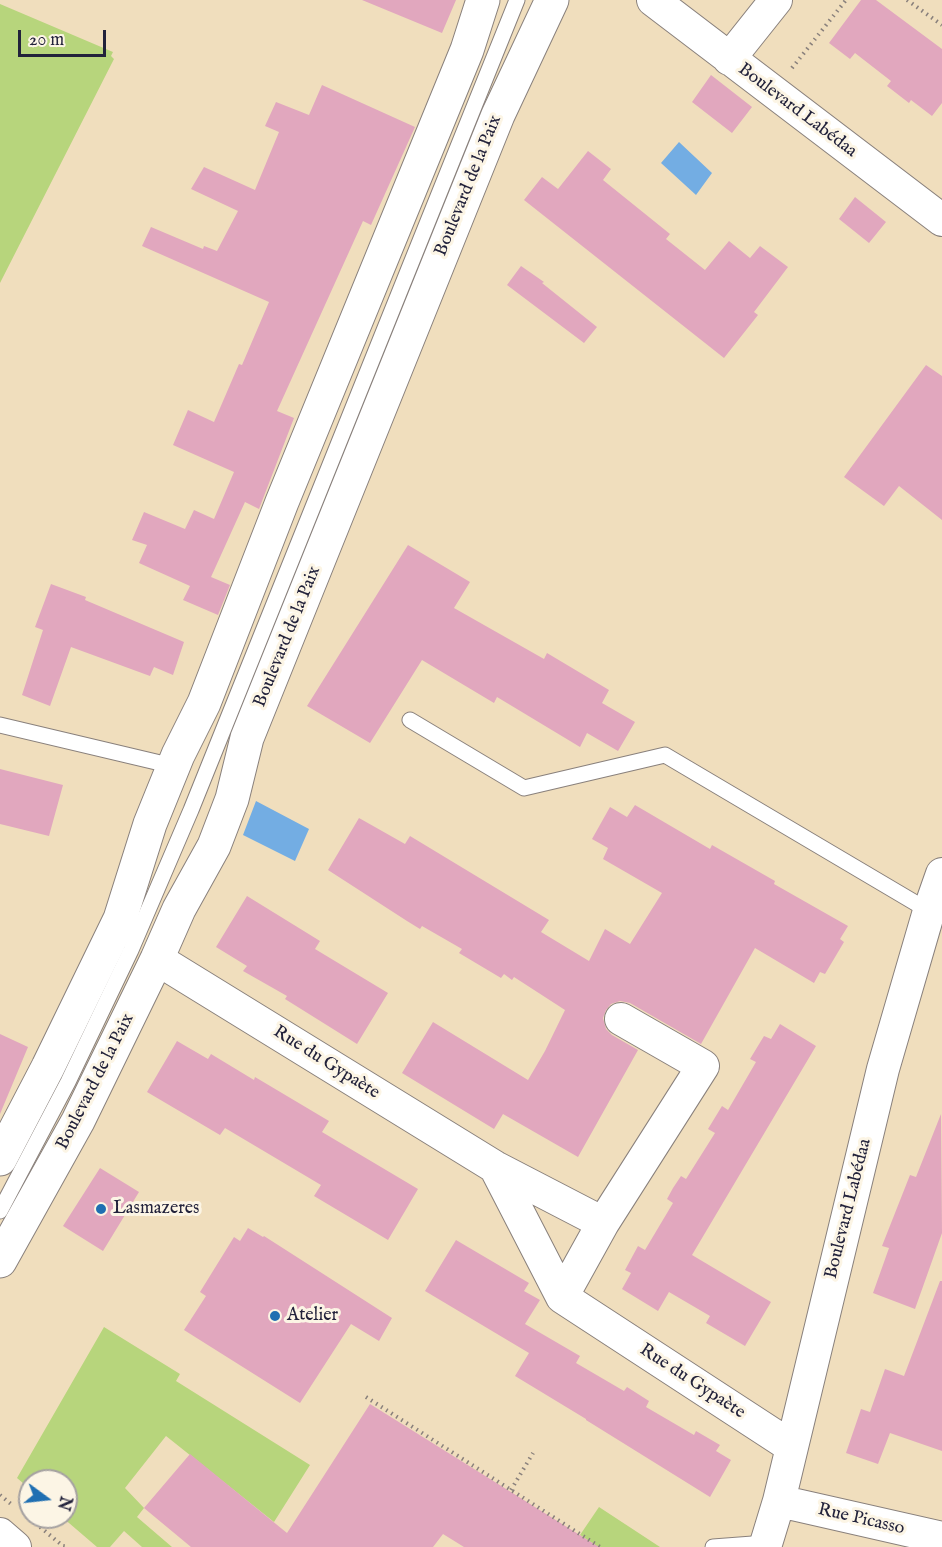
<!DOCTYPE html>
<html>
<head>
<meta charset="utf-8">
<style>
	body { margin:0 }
	#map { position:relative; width:942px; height:1547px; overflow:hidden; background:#f0debd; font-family:"IM FELL English",serif }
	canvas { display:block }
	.north { position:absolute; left:18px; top:1469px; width:60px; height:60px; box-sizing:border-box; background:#fcf5e5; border:2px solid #a5a1a1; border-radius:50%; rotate:105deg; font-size:16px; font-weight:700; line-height:24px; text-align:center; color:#22223b }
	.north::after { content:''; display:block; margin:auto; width:21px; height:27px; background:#1f6fb2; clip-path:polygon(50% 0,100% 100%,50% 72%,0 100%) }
	.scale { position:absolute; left:18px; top:30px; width:88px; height:27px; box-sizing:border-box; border:3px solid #22223b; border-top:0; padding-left:8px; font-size:18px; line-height:21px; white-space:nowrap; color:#22223b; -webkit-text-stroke:4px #fcf5e5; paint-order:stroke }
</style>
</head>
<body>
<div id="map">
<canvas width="942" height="1547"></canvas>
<div class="north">N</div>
<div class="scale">20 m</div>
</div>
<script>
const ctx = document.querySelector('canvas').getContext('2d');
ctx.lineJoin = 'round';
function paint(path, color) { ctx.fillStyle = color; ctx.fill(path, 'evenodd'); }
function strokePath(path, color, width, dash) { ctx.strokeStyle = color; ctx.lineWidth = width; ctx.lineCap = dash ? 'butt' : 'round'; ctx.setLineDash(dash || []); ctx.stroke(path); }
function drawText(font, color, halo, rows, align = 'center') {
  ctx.font = font + ' "IM FELL English",serif'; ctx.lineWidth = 6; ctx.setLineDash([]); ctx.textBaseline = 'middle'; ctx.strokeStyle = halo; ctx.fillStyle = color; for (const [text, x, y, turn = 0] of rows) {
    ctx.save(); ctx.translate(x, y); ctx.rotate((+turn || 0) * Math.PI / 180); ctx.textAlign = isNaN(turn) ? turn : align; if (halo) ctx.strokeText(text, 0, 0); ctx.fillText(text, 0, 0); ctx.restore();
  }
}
paint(new Path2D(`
	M0,4L113,52L111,56L114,59L0,283Z
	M104,1327L180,1374L176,1381L310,1465L274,1522L166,1436L125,1488L144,1508L137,1517L172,1547H142L124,1531L110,1547H97L62,1517H66V1481H30V1489L17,1478Z
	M599,1507L660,1547H598L580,1535Z`), '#b7d57c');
paint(new Path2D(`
	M679,142L712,173L696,195L661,163Z
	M256,801L309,829L295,861L243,835Z`), '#73ade3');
paint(new Path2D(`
	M362,0H456L442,33Z
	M861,0H876L942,49V103L932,116L911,100L909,103L887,86L891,81L855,53L850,59L829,43Z
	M711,75L752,107L732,133L692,102Z
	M322,85L415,127L371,225L363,221L277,411L294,418L259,509L245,502L211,577L230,585L218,615L183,600L190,586L139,563L147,545L132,540L144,512L185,529L194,510L214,519L234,472L173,445L188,410L214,422L239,364L242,365L269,302L142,246L151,227L203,249L204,246L217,251L238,211L191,189L204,167L255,190L279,132L265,126L276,102L309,115Z
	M588,151L611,169L603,180L670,234L666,239L705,270L729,241L750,258L760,246L788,267L754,312L758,315L724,358L524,200L542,177L558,189Z
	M855,197L886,222L869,243L839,219Z
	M521,266L544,282L542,283L597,327L584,343L507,285Z
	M926,365L942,376V520L899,486L884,506L844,477Z
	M408,545L470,582L454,608L544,659L547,653L609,690L602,703L635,722L618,751L587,733L580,747L497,697L494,703L422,660L370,743L307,706Z
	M51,584L86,597L85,600L184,642L173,675L154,667L150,676L71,647L50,706L22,695L43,630L35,627Z
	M0,769L63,785L49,836L0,824Z
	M635,805L710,849L712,845L775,881L774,884L848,926L840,939L844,942L825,974L820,972L814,983L755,948L701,1044L630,1003L620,1001L611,1004L606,1010L603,1018L606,1029L612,1035L638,1050L578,1157L503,1114L494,1129L402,1073L433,1022L528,1080L545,1051L565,1010L514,977L512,980L504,974L501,978L459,953L462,949L422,926L420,929L407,921L328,870L359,818L405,844L410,836L549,920L541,932L589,961L605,929L630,944L662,893L603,859L608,848L592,839L610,807L627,817Z
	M247,896L320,941L315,949L388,993L357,1044L285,999L287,996L243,971L247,966L216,947Z
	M780,1024L816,1046L692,1255L771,1302L745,1346L706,1323L710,1316L669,1292L658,1311L622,1289L631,1273L625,1270L638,1246L645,1250L673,1203L667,1199L673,1188L681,1176L686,1179L715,1133L708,1129L722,1106L728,1110L756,1062L750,1059L764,1036L771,1039Z
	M0,1034L28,1047L0,1114Z
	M177,1041L208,1059L211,1054L254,1080L255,1077L329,1121L322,1132L418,1189L388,1240L314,1196L321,1185L225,1128L220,1135L147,1092Z
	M941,1114L942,1233L915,1309L873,1293L889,1248L882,1246L910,1175L916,1177Z
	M100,1168L139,1192L103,1251L63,1226Z
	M248,1228L263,1237L264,1236L392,1318L379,1341L351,1324L300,1403L184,1330L206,1296L200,1292L234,1237L240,1241Z
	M456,1240L529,1283L524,1291L540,1300L525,1324L580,1356L576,1363L624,1391L627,1387L649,1401L646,1407L694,1435L696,1431L720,1445L716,1451L731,1460L710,1497L586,1420V1419L515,1376L529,1353L425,1291Z
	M940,1281H942V1451L890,1433L878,1464L846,1453L861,1409L870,1412L885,1369L904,1376Z
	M370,1404L599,1547H464L443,1534L433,1547H191L144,1508L190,1454L287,1533Z`), '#e1a7be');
const service = new Path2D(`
	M410,720L524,788L665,755L929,911
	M0,725L173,766
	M0,1211L68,1082L131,950L191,810L517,0
	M713,1547L766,1543`);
const minor = new Path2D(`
	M653,0L942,220
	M729,59L776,0
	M157,959L495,1167L603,1223
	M495,1167L562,1297L792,1447
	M562,1297L603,1223L703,1066L621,1019
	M779,1501L942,1538
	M0,1534L15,1547
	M765,1547L779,1501L883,1069L929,911L942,874`);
const secondary = new Path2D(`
	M0,1159L48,1067L120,919L150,824L178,755L204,703L282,502L467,50L483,0
	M0,1261L78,1121L157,959L179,909L214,846L232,799L247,738L498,115L552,0`);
strokePath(service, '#89807c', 17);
strokePath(minor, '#89807c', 34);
strokePath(secondary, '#89807c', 35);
strokePath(new Path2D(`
	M907,0L942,25
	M792,68L846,0
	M366,1397L600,1547
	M511,1490L533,1453
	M0,1495L11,1504
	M40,1527L63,1546L69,1547`), '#89807c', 4, [1.5, 4.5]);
strokePath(service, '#fff', 15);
strokePath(minor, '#fff', 32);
strokePath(secondary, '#fff', 33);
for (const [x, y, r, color] of [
	[101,1209,6,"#1f6fb2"],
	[275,1316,6,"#1f6fb2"]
]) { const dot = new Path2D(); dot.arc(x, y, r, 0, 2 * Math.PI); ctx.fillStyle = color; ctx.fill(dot); strokePath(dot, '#fcf5e5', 2); }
drawText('18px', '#22223b', '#fcf5e5', [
	["Boulevard Labédaa",797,111,37],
	["Boulevard de la Paix",469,186,-68],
	["Boulevard de la Paix",288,637,-68],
	["Rue du Gypaète",326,1063,32],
	["Boulevard de la Paix",96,1082,-63],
	["Boulevard Labédaa",849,1209,-76],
	["Rue du Gypaète",692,1382,33],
	["Rue Picasso",861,1520,13]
]);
drawText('18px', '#22223b', '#fcf5e5', [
	["Lasmazeres",113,1209],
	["Atelier",287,1316]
], 'left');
</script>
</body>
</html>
